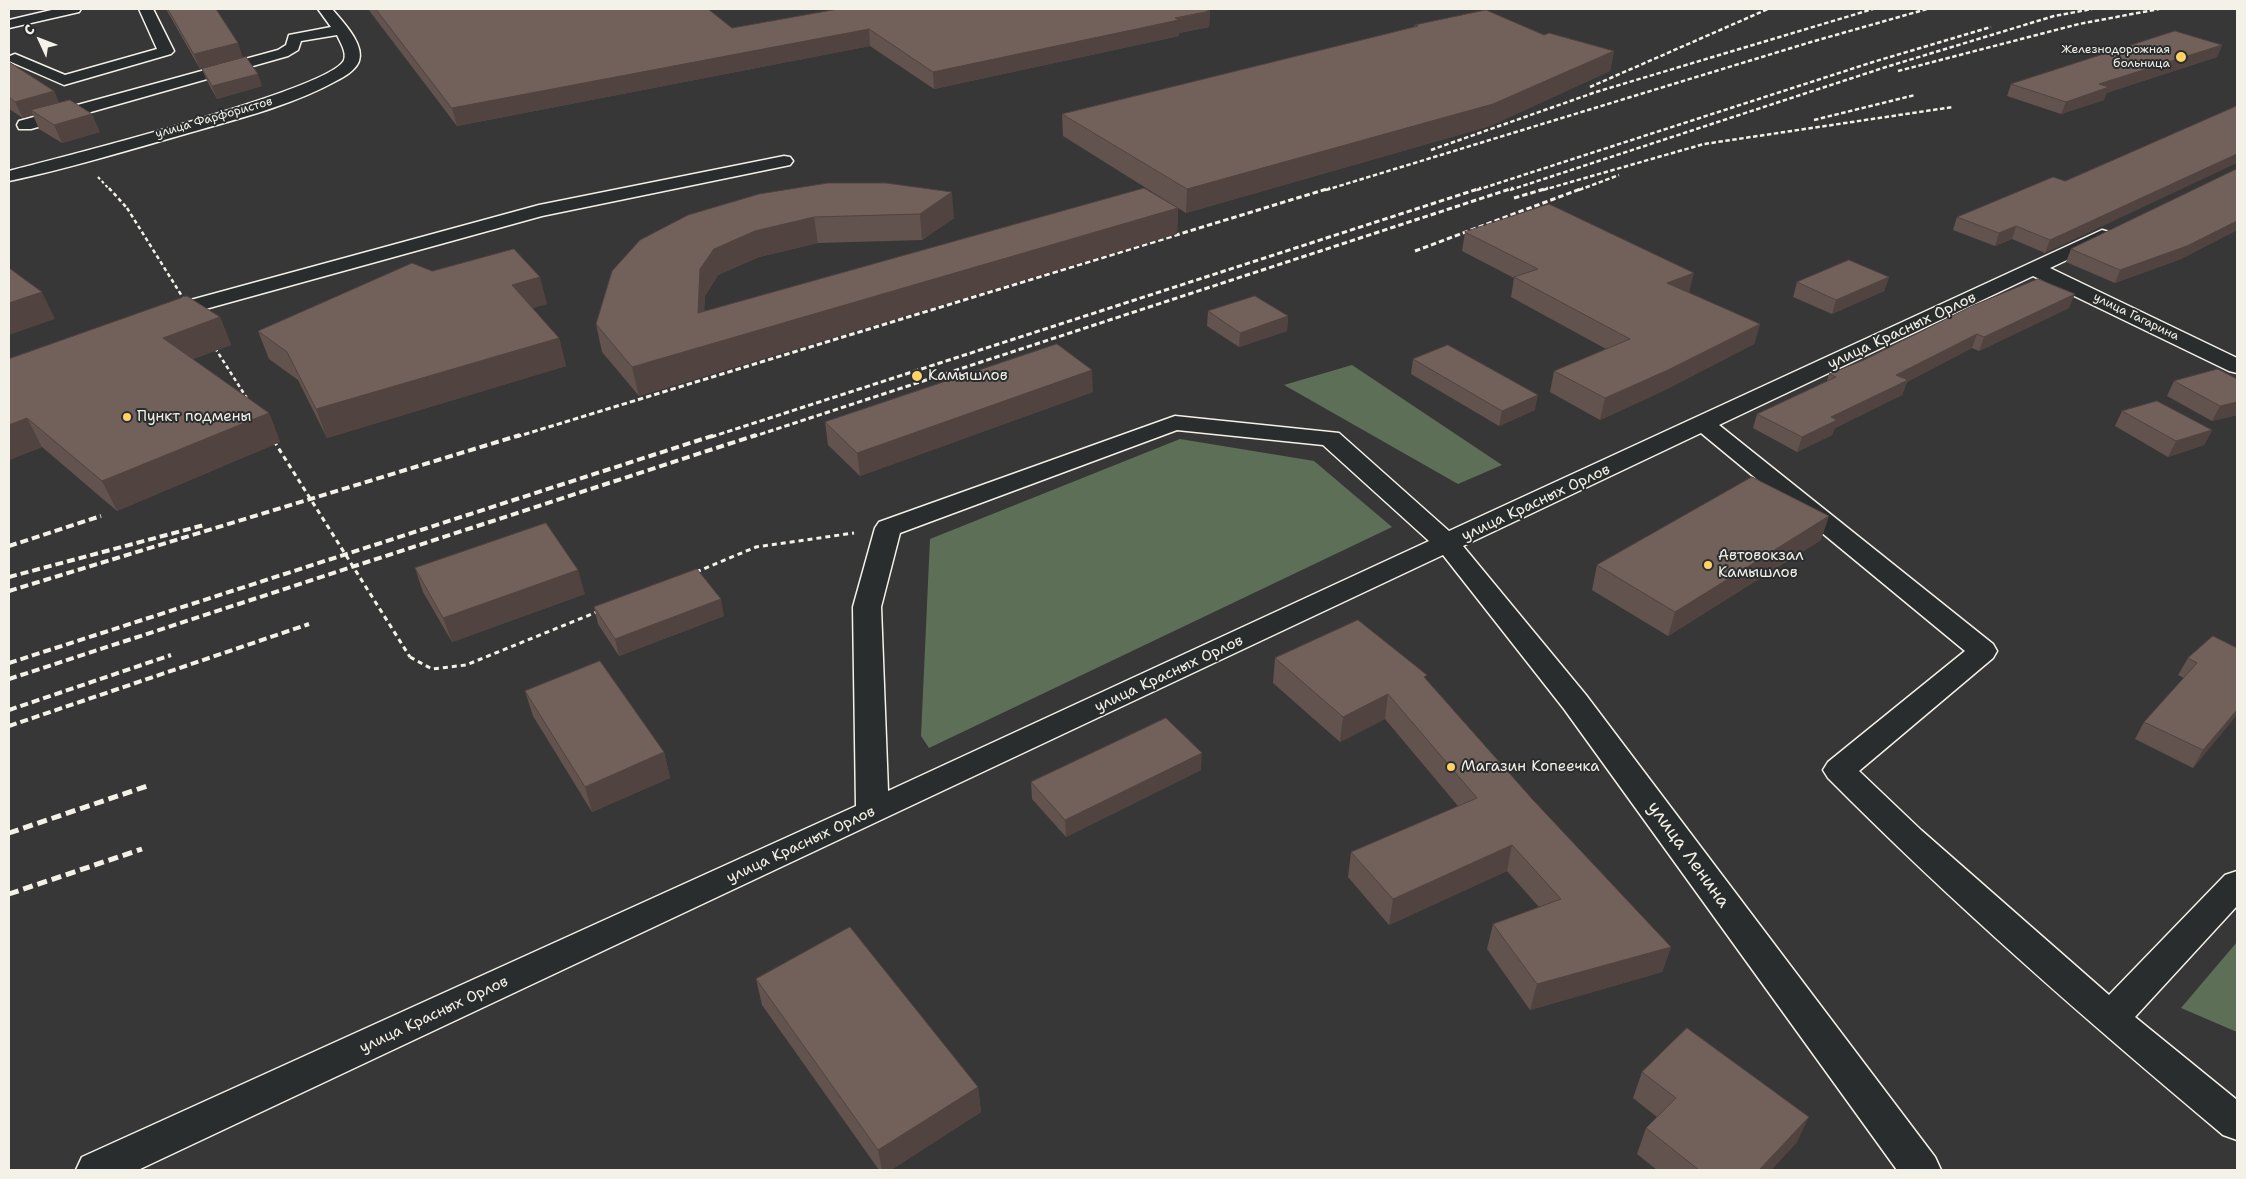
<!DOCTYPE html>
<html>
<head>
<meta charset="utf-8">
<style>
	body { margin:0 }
	#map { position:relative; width:2246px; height:1179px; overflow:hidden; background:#383737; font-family:"Shantell Sans",sans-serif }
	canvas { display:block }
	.frame { position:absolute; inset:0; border:10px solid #f4f1e8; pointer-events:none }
	.north { position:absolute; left:15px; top:15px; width:50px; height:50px; -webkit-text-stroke:4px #2a2d2e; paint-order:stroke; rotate:313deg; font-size:14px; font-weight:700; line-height:20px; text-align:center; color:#f4f1e8 }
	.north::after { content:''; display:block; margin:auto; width:18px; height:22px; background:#f4f1e8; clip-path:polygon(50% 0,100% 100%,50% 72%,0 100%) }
</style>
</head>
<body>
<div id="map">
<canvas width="2246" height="1179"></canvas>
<div class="frame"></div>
<div class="north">С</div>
</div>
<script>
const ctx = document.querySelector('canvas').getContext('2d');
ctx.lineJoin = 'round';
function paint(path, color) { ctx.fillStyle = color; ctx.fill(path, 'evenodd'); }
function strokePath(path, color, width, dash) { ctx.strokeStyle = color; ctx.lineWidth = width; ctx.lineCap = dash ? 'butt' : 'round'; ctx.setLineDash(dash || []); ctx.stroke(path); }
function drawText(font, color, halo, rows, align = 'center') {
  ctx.font = font + ' "Shantell Sans",sans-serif'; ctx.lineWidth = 4; ctx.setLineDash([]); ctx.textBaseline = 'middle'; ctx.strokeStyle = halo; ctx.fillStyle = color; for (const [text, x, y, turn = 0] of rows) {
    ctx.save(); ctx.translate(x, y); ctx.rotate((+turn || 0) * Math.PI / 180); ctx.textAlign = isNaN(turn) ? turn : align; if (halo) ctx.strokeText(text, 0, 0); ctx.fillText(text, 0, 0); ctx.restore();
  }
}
paint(new Path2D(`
	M1352,365L1502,465L1458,484L1284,385Z
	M1180,439L1314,461L1392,527L929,748L921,736L930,539Z
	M2237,942V1032L2181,1008Z`), '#5e6f58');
const minor = new Path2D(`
	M56,9H81L79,12L9,28V20Z
	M139,9H153L174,51L171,54L64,85L9,61L10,56L15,54L65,75L157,49Z
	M318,9H332C342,21 365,44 359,61C356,70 344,77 336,81C289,107 229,121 178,136C122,152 66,169 9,181V171C54,159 331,90 344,60C347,52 340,42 337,35L301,41L298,50L288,56L31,129H19L17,125L19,121L278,50L286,45L289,35L331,27Z
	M784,156L790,157L793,161L790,165L542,216L162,321L154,320L151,315L154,310L539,205Z
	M2102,230L2109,232L2112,236L2109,240L2050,268L2237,358V373L2229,371L2033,276L1719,425L1993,644L1997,651L1993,658L1859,771L1921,830L2109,995L2225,875L2237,871V906L2135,1017L2237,1100V1140L2223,1135C2087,1021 1953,904 1828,778L1823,770L1828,762L1965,651L1701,433L1463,546L1586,695L1935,1157L1941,1170H1897L1564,709L1443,555L138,1170H76L82,1157L856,806L853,607L875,528L879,522L1175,416L1339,433L1449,531ZM1177,430L1323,445L1429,541L888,791L881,607L900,533Z`);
strokePath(minor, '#f4f1e8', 3);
strokePath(new Path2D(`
	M98,177L110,190`), '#f4f1e8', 2, [3, 2.5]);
strokePath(new Path2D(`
	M109,188L127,208`), '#f4f1e8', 2.5, [4, 3]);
strokePath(new Path2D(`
	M696,572L756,547L854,533
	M410,657L432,669L466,665L597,612`), '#f4f1e8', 3, [5, 4]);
paint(minor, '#2a2d2e');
strokePath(new Path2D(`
	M1898,71L2079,24L2159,9
	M1590,87L1768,9
	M1814,120L1915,95
	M1431,150L1596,92L1873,9
	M1326,190L1811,42L1927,9
	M1477,190L1873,62L1991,27
	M1510,190L1886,67L2054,16L2092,9
	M1543,190L1704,144L1953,107
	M1579,190L1619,175`), '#f4f1e8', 2.5, [4.5, 2.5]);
strokePath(new Path2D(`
	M1514,198L1548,188
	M1415,251L1583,188
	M516,437L1330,188
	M711,437L1481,188
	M752,437L1513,188`), '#f4f1e8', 3, [5.5, 3]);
strokePath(new Path2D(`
	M9,546L101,516
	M9,577L204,525
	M9,591L520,435
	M9,663L715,435
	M9,679L756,435
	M9,710L171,655
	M9,726L309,624`), '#f4f1e8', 4, [8, 4]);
strokePath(new Path2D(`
	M9,833L150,785
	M9,894L142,849`), '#f4f1e8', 5, [10, 5]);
strokePath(new Path2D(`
	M127,208L185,301
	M215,348L248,400`), '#f4f1e8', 2.5, [4, 3]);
strokePath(new Path2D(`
	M274,441L410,657`), '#f4f1e8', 3, [5, 4]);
paint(new Path2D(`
	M166,9H216L200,69Z
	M368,9H708L732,28L1210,11L1209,27L1179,33V36L934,89L870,46L457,126Z
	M1415,25L1544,35L1614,51L1610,71L1490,126L1186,213L1063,136L1062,114L1414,27Z
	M2222,45L2217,57L2106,93L2104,100L2061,114L2007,96L2011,84Z
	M9,62L54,91L59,103L100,132L62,143L39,129L33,115L23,118L9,109Z
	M202,69L262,86L217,99L207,81Z
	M2237,106L2045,253L2012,239L1995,246L1953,230L1957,217L2065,181Z
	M2237,169V230L2181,259L2115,283L2066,262L2071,249Z
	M759,194L954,218L922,240L818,243L759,257L718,275L705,296L704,311L1178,208L1177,234L639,396L602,352L596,324Z
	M1465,232L1689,293L1760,324L1754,344L1663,391L1600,420L1550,392L1554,371L1606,349L1511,297L1514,278L1462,251Z
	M432,271L547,304L532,308L559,338L566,366L327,438L298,380L269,359L258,331Z
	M1889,277L1884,291L1832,314L1793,297L1797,282Z
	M2069,308L1979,351L1972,348L1907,382L1902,395L1835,428L1832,435L1797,452L1753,428L1757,414L1827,381L1829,374Z
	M1208,311L1288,316L1287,331L1239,347L1207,326Z
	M220,317L231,345L193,359L269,413L280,442L117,511L42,447L9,460V359Z
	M1413,359L1535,410L1499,426L1411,374Z
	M2237,379V415L2212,421L2167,396L2174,381Z
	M1093,392L860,476L828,445L825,422Z
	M2122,411L2212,430L2204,445L2168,457L2115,426Z
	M1821,540L1668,636L1592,590L1597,565Z
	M415,568L585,594L452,642L423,592Z
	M594,607L724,616L619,656L598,624Z
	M2237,648L2233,719L2193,768L2135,739L2144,722L2184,678L2178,675L2188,658Z
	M1275,658L1426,679L1533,800L1671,947L1662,972L1530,1010L1487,949L1493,924L1539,907L1507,871L1389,925L1348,877L1351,852L1458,806L1385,719L1340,742L1273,683Z
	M525,691L664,752L670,778L592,812L533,716Z
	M1201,770L1066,837L1032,799L1031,782Z
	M756,979L978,1087L981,1112L891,1170H879L762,1005Z
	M1642,1072L1797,1142L1771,1170H1657L1637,1154L1646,1128L1657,1117L1633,1098Z`), '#62534e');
paint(new Path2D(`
	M1210,11L1209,27L1179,33V36L934,89L933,72Z
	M869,29L870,46L457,126L452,108Z
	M238,43L243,58L200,69L194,54Z
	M2222,45L2217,57L2106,93L2104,100L2061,114L2066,102L2099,84Z
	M1614,51L1610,71L1490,126L1186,213L1187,189Z
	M258,74L262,86L217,99L212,86Z
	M54,91L61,108L31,110L33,115L23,118L15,102Z
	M92,114L100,132L62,143L54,125Z
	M2237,154V163L2045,253L2050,240Z
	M952,192L954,218L922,240L920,214Z
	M1178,208L1177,234L639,396L632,367Z
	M814,217L818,243L759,257L718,275L705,296L703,340L698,313L700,269L714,249L755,231Z
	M2237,221V230L2181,259L2115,283L2120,270Z
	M2016,226L2012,239L1995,246L1999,233Z
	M1694,273L1689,293L1667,283Z
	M540,277L547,304L519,312L512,285Z
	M1889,277L1884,291L1832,314L1836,300Z
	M42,292L55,319L9,335V303Z
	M2075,294L2069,308L1979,351L1984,337Z
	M1288,316L1287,331L1239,347L1240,333Z
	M220,317L231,345L175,366L163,338Z
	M1760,324L1754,344L1663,391L1600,420L1605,398Z
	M1977,334L1972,348L1907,382L1902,395L1835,428L1832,435L1797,452L1802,437L1831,417L1896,375Z
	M559,338L566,366L327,438L316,409Z
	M1092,370L1093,392L860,476L857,453Z
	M1538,395L1535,410L1499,426L1502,411Z
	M2237,402V415L2212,421L2220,406Z
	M269,413L280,442L117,511L102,481Z
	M27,418L42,447L9,460V425Z
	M2212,430L2204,445L2168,457L2176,441Z
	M1829,516L1821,540L1668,636L1675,612Z
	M578,570L585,594L452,642L443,618Z
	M721,599L724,616L619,656L615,639Z
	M1388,694L1385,719L1340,742L1343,717Z
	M2237,710V715L2193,768L2203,750Z
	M664,752L670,778L592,812L585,787Z
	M1202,753L1201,770L1066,837L1065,820Z
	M1512,845L1507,871L1389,925L1393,899Z
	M1671,947L1662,972L1530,1010L1537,984Z
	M978,1087L981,1112L891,1170H882L878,1150Z
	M1809,1117L1797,1142L1771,1170H1759Z`), '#504340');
const building = new Path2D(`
	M168,9H216L238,43L194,54Z
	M376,9H708L732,28L838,9H1205L1210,11L1175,18L1179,20L933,72L869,29L452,108Z
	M1486,10L1544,35L1549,33L1614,51L1493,104L1187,189L1062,114L1418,26L1415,25Z
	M2175,31L2222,45L2099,84L2109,87L2066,102L2011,84Z
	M246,57L258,74L212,86L202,69Z
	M9,62L54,91L15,102L9,97Z
	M70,100L92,114L54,125L31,110Z
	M2237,106V154L2050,240L2016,226L1999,233L1957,217L2053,177L2065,181Z
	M2237,169V221L2187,246L2120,270L2071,249Z
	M828,183H886L952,192L920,214L814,217L755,231L714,249L700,269L698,313L1144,188L1178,208L632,367L596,324L612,271L640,240L688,215L759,194Z
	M1549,204L1694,273L1667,283L1760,324L1668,370L1605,398L1554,371L1630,339L1514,277L1538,269L1465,232Z
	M514,249L540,277L512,285L559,338L316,409L287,352L258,331L412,263L432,271Z
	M1849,260L1889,277L1836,300L1797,282Z
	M9,268L42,292L9,303Z
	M2038,279L2075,294L1984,337L1977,334L1896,375L1908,380L1831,417L1837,420L1802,437L1757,414L1836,377L1829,374L1864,360L1972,306Z
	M187,296L220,317L163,338L269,413L102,481L27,418L9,425V359Z
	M1255,296L1288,316L1240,333L1208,311Z
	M1057,344L1092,370L857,453L825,422Z
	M1448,345L1538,395L1502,411L1413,359Z
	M2218,369L2237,379V402L2220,406L2174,381Z
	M2157,401L2212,430L2176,441L2122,411Z
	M1752,477L1829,516L1675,612L1597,565Z
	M546,523L578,570L443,618L415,568Z
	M697,569L721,599L615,639L594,607Z
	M1358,620L1427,675L1424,677L1533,800L1671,947L1537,984L1493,924L1561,899L1512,845L1393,899L1351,852L1477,798L1388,694L1343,717L1275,658Z
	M2213,636L2237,648V710L2203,750L2144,722L2197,663L2188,658Z
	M600,661L664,752L585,787L525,691Z
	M1166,718L1202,753L1065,820L1031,782Z
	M850,927L978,1087L878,1150L756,979Z
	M1687,1028L1809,1117L1759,1170H1699L1646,1128L1676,1098L1642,1072Z`);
paint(building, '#72605b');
strokePath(building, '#504340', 1);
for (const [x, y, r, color] of [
	[2181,57,6,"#ffd166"],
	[917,376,6,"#ffd166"],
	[127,417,5,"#ffd166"],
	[1708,565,5,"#ffd166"],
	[1451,767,5,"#ffd166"]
]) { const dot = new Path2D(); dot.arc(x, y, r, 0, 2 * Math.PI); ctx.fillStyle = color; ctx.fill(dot); strokePath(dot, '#2a2d2e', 2); }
drawText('12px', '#f4f1e8', '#2a2d2e', [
	["Железнодорожная",2170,50],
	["больница",2170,64]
], 'right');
drawText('12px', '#f4f1e8', '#2a2d2e', [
	["улица Фарфористов",214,118,-16],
	["улица Гагарина",2136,317,26]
]);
drawText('15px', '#f4f1e8', '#2a2d2e', [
	["улица Красных Орлов",1902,331,-25],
	["улица Красных Орлов",1536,503,-25],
	["улица Красных Орлов",1169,674,-25],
	["улица Красных Орлов",801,845,-25],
	["улица Красных Орлов",434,1015,-25]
]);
drawText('15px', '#f4f1e8', '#2a2d2e', [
	["Камышлов",928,376],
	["Пункт подмены",137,417],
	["Автовокзал",1718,556],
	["Камышлов",1718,573],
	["Магазин Копеечка",1461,767]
], 'left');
drawText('18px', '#f4f1e8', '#2a2d2e', [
	["улица Ленина",1688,855,54]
]);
</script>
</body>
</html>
